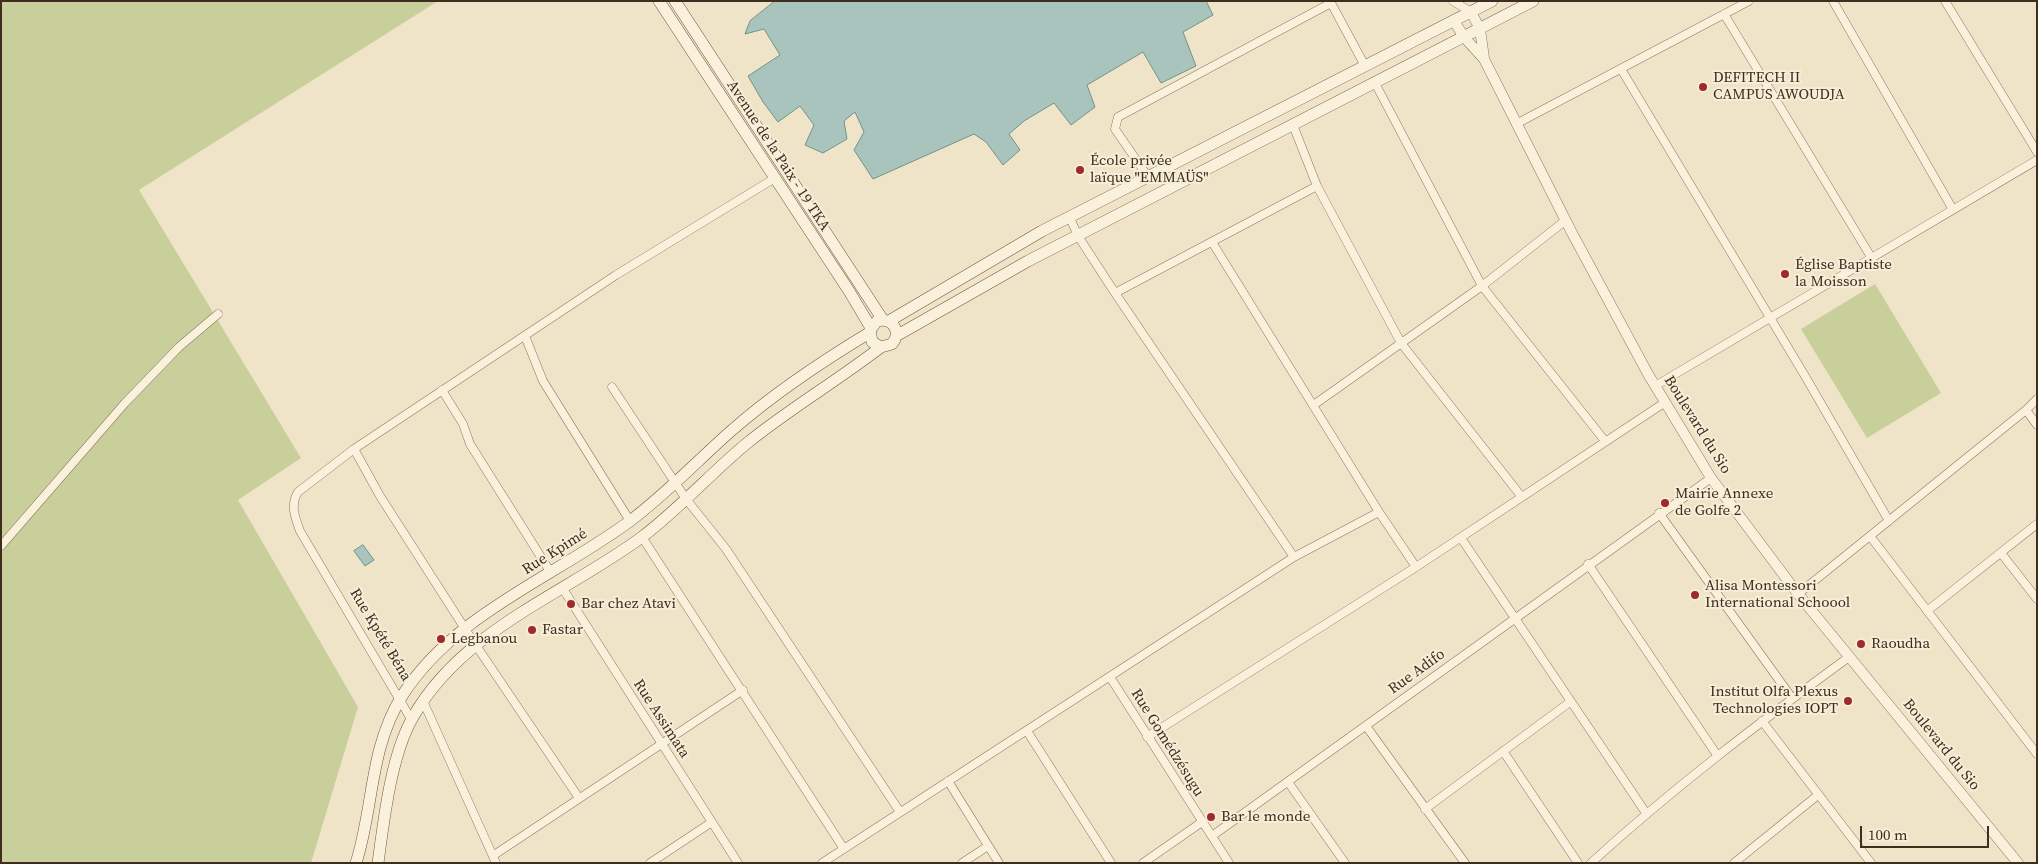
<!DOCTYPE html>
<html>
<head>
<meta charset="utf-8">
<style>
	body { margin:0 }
	#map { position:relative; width:2038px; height:864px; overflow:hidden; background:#f0e4c8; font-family:"Source Serif 4",serif }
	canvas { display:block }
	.frame { position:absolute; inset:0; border:2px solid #3d2e20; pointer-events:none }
	.scale { position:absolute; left:1860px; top:826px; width:129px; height:22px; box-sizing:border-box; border:2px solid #3d2e20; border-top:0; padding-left:6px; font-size:15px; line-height:18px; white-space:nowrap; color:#3d2e20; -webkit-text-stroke:4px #f7eed8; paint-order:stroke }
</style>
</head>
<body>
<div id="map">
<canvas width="2038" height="864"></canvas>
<div class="frame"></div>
<div class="scale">100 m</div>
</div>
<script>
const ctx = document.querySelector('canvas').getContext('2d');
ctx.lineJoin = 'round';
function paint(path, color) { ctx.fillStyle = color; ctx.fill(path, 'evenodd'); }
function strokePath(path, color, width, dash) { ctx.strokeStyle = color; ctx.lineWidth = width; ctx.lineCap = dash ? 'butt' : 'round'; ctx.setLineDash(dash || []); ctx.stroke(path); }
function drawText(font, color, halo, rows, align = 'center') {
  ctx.font = font + ' "Source Serif 4",serif'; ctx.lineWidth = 4; ctx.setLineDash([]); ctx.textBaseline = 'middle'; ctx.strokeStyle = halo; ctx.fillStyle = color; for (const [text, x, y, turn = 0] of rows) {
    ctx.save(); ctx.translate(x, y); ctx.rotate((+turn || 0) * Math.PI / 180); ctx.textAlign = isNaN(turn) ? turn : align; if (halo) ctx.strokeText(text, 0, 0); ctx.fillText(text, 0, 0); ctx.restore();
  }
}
paint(new Path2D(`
	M1,1H438L139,190L301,458L238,500L358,707L311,863H1Z
	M1875,284L1941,393L1867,438L1801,329Z`), '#c9cf9b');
const water = new Path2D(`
	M775,1H1206L1213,15L1183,32L1196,66L1161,83L1143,52L1087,85L1095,107L1071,125L1054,103L1024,121L1009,134L1020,150L1003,165L986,142L974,134L873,179L854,150L864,132L855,112L844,121L847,139L823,153L805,145L814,125L800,106L778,122L763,102L748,76L780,55L764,29L745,34L750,21Z
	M363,545L374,560L365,566L354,551Z`);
paint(water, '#a9c4bc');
strokePath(water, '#6f938a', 1);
const minor = new Path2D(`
	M1330,1L1365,66
	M1453,1L1471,12
	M1833,1L1952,208
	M1945,1L2037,152
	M1724,14L1871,257
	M1621,69L1805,376L1889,521
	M1375,83L1482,286L1605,441
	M1516,124L1749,1
	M1293,125L1317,186L1401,343L1521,496
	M1148,177L1115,129L1118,117L1331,3
	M1070,218L1078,236L1115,293L1294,557
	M1212,242L1379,512L1416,567
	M1115,293L1317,186
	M525,336L543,381L630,521
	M1655,386L2037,160
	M612,387L686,499L726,549L900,812
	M442,390L463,424L470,444L551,573
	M1315,404L1482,286L1566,220
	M2026,410L2037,425
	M354,449L380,496L469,635L579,798
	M1659,513L1792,698
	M1870,536L2037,754
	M642,537L844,849
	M1461,538L1646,813
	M1,546L125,403L179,347L218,314
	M2001,553L2037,599
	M1588,564L1717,755
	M563,589L738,863
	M1798,594L2026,410L2037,399
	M1927,611L2037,524
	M1110,677L1229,863
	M423,701L496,863
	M411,719L300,531C295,517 290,505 298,492L354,449L616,275L775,178
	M1762,721L1871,863
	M1366,726L1465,863
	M1027,731L1111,863
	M1147,737L1416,567L1664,403
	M1503,751L1578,863
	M948,781L999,863
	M1288,782L1345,863
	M1425,809L1570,702
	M1212,836L1711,478
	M494,855L743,690
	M650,863L712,822
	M822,863L1294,557L1379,512
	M962,863L988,846
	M1143,863L1202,822
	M1591,863C1673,788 1760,722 1849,657
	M1734,863L1818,795`);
const tertiary = new Path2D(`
	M1471,12L1480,29L1484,58
	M1454,21L1464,37L1484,59L1571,231L1648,374L1711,478L1798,594L2018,863`);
const secondary = new Path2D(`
	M659,1L849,291L871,328
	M675,1L883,320
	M889,321L1042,231L1492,1
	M896,336L1028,261L1533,1
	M356,863C374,807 369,749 402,696C455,613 553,578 630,521C666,494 697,461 731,431C773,394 821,362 869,333
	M378,863C384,819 391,755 413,717C463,629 565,594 642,537C679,509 710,474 746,444C789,409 837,381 881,347L892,344C902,332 893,317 877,321L870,330L872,342L881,347`);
strokePath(minor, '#8d765c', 9);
strokePath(tertiary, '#8d765c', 11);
strokePath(secondary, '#6f573f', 12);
strokePath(minor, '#faf1dc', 8);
strokePath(tertiary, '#faf1dc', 10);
strokePath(secondary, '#faf1dc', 11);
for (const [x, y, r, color] of [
	[1703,87,5,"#9e2a2b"],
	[1080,170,5,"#9e2a2b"],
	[1785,274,5,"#9e2a2b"],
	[1665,503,5,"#9e2a2b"],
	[1695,595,5,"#9e2a2b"],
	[571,604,5,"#9e2a2b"],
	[532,630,5,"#9e2a2b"],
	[441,639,5,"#9e2a2b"],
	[1861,644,5,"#9e2a2b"],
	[1848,701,5,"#9e2a2b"],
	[1211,817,5,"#9e2a2b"]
]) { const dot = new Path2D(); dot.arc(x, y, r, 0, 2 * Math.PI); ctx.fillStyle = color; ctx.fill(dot); strokePath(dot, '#f7eed8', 2); }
drawText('15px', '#3d2e20', '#f7eed8', [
	["DEFITECH II",1713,78],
	["CAMPUS AWOUDJA",1713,95],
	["École privée",1090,161],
	["laïque \"EMMAÜS\"",1090,178],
	["Église Baptiste",1795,265],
	["la Moisson",1795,282],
	["Mairie Annexe",1675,494],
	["de Golfe 2",1675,511],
	["Alisa Montessori",1705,586],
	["International Schoool",1705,603],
	["Bar chez Atavi",581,604],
	["Fastar",542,630],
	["Legbanou",451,639],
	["Raoudha",1871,644],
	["Institut Olfa Plexus",1838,692,"right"],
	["Technologies IOPT",1838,709,"right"],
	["Bar le monde",1221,817]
], 'left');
drawText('15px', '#3d2e20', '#f7eed8', [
	["Avenue de la Paix - 19 TKA",778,156,57],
	["Boulevard du Sio",1697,425,58],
	["Rue Kpimé",555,552,-32],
	["Rue Kpété Béna",380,635,59],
	["Rue Adifo",1417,672,-36],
	["Rue Assimata",661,719,57],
	["Rue Gomédzésugu",1167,743,58],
	["Boulevard du Sio",1941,745,51]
]);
</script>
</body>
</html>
